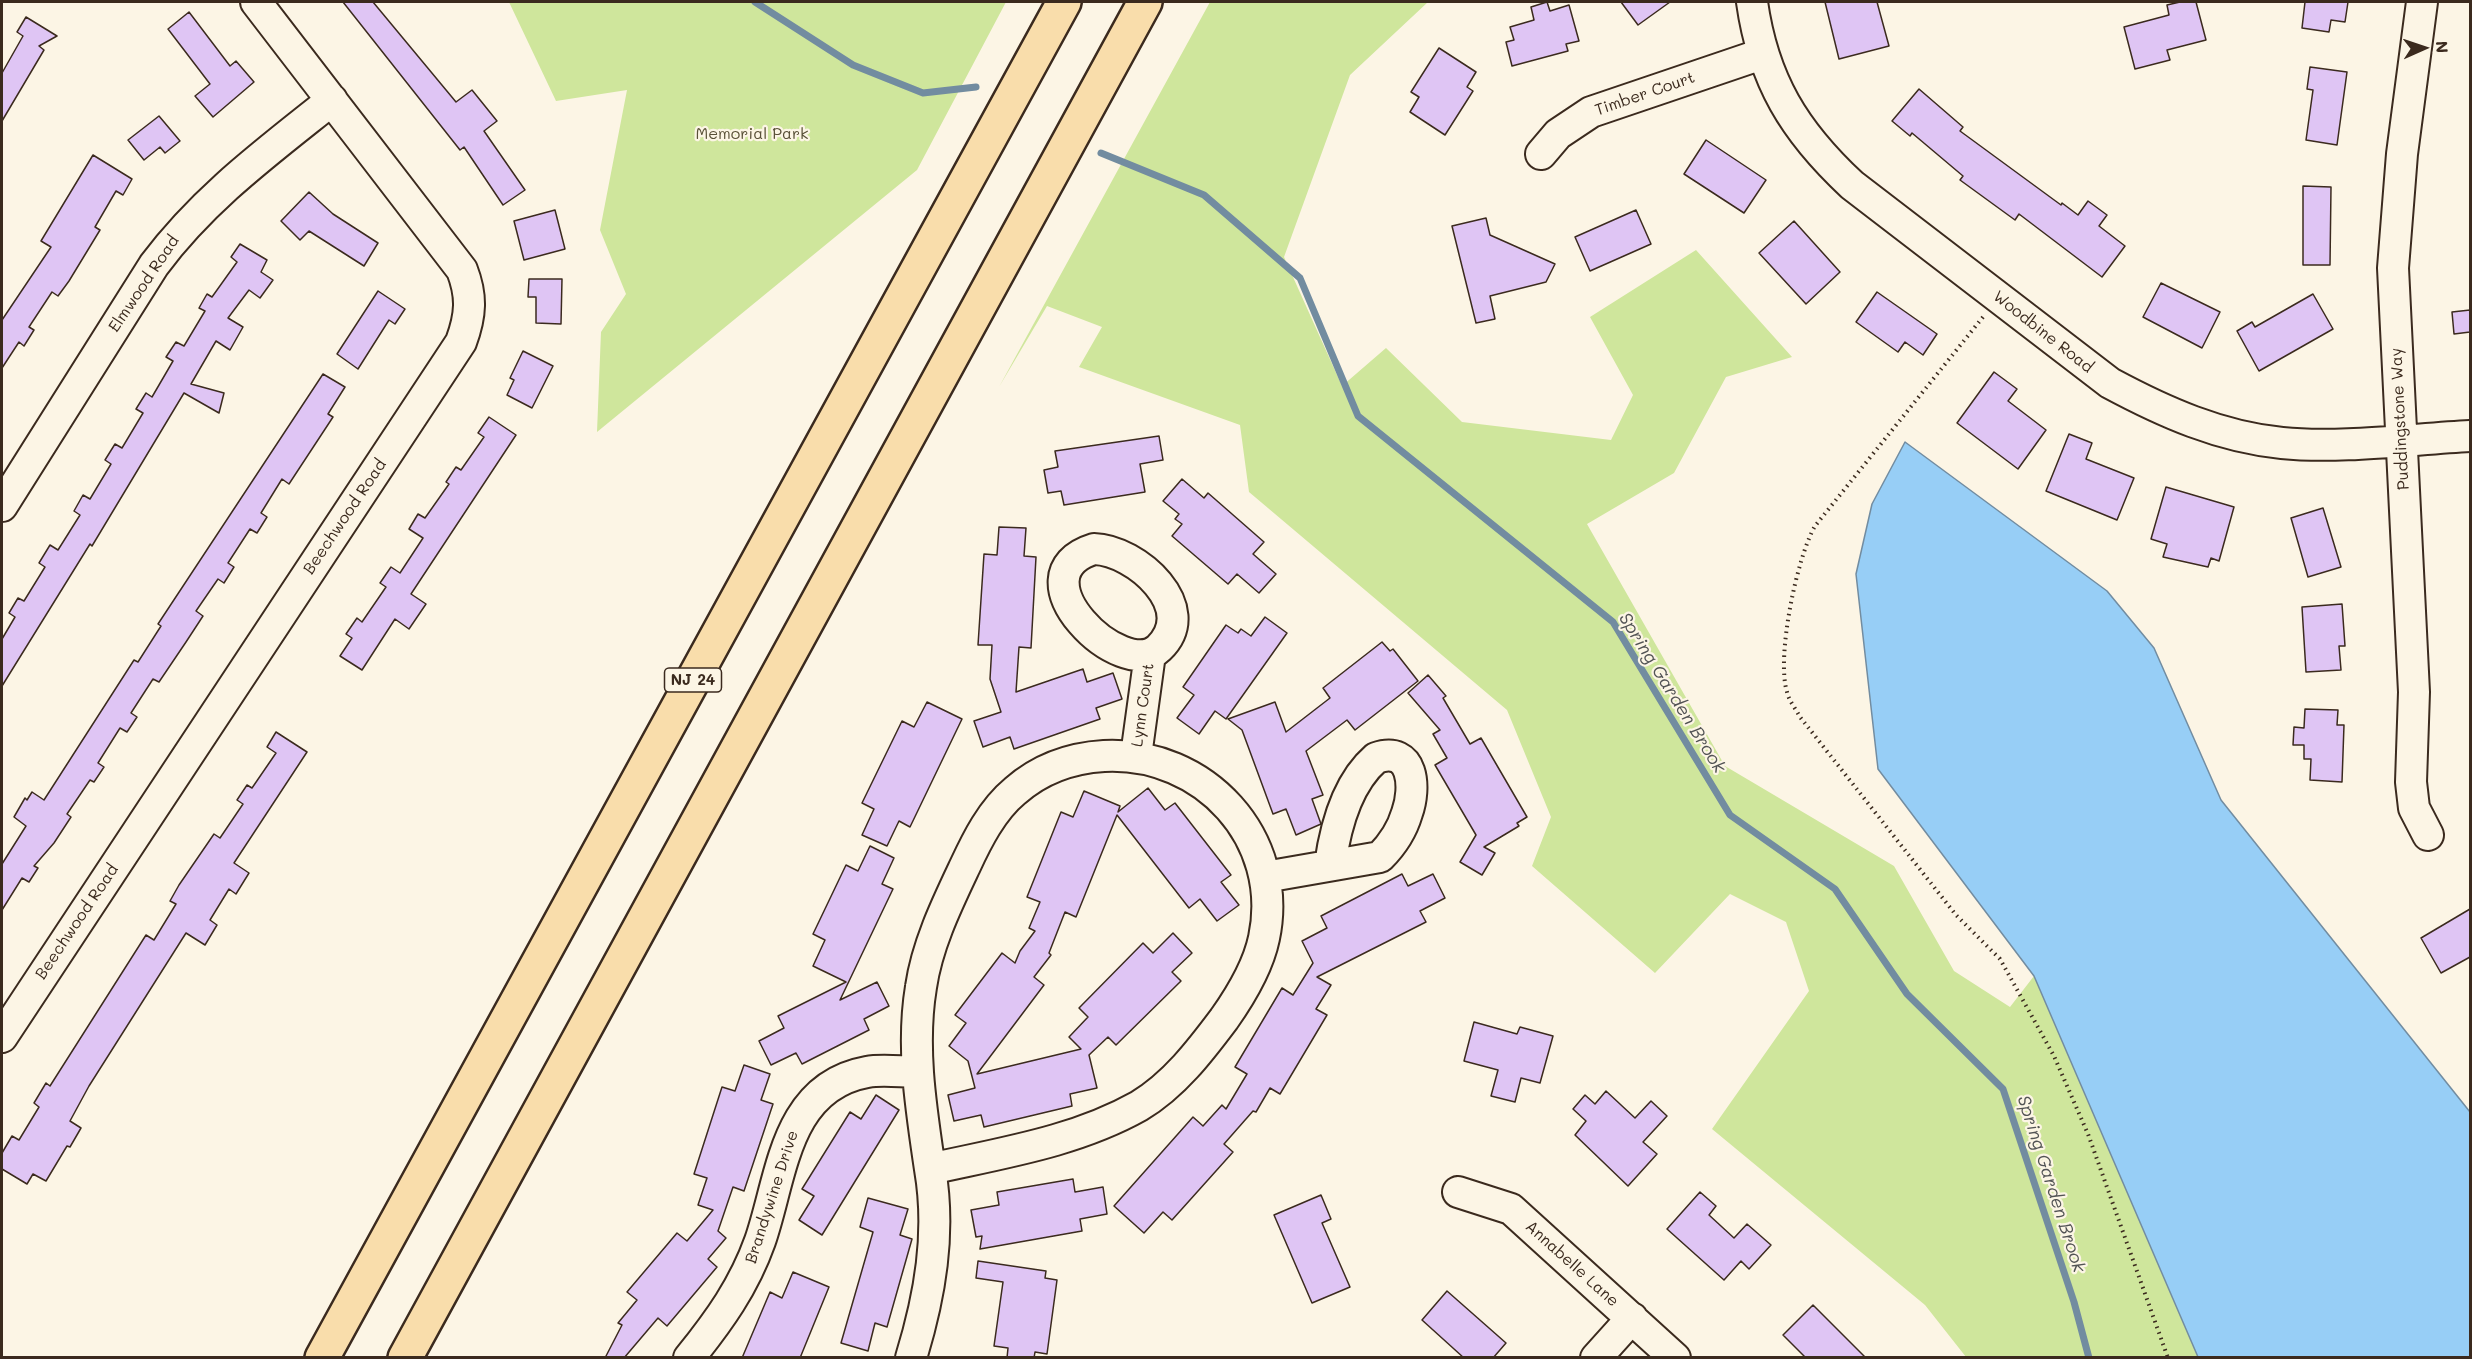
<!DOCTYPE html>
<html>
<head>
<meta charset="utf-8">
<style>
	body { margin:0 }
	#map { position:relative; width:2472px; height:1359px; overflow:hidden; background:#fcf5e5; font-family:Mali,sans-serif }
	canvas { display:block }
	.frame { position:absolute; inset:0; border:3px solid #3b2a1e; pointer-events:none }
	.north { position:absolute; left:2394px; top:18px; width:60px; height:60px; -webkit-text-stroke:4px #fcf5e5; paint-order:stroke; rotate:87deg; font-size:16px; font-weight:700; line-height:24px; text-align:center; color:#3b2a1e }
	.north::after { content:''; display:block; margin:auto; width:21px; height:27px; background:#3b2a1e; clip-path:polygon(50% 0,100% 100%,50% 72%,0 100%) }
</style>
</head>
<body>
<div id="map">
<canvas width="2472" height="1359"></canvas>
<div class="frame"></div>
<div class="north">N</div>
</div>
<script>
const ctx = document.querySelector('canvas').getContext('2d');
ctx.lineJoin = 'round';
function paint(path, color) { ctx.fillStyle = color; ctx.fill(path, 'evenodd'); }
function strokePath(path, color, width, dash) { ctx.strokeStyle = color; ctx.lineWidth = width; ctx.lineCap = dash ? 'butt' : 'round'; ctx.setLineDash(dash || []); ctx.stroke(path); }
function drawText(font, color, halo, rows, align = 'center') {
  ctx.font = font + ' Mali,sans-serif'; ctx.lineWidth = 4.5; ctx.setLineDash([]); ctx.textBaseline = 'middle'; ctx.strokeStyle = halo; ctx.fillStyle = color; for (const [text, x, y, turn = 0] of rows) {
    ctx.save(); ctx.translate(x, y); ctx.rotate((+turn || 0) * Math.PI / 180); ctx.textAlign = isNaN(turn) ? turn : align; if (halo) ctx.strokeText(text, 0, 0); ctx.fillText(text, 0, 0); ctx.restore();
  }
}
paint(new Path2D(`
	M509,2H1006L917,170L597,432L601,332L626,294L600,230L627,90L556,101Z
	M1210,2H1428L1350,75L1284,257L1342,386L1386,348L1462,422L1611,440L1633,395L1590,317L1696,250L1792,357L1726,377L1674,473L1587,524L1725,766L1894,866L1954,971L2010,1007L2034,976L2198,1357H1966L1925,1305L1712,1129L1809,991L1786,922L1730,894L1655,973L1532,866L1551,817L1507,710L1249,492L1240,425L1079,367L1102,327L1047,306L999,387Z`), '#cfe69c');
const water = new Path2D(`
	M1905,442L2107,591L2154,648L2221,800L2470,1112V1357H2198L2034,976L1878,769L1856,574L1872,504Z`);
paint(water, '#97cef6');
strokePath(water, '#728ca0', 1.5);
strokePath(new Path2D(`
	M755,2L853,65L923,93L976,87
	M1101,153L1204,195L1300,278L1358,416L1613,622L1730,815L1835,889L1907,994L2003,1089L2074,1302L2089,1358`), '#728ca0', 7);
const building = new Path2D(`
	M343,2H373L456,102L472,90L497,121L484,131L525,190L503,205L464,147L460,150Z
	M1547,2L1550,11L1569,5L1579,41L1566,44L1568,51L1512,66L1506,42L1514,40L1510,27L1534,20L1531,7Z
	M1621,2H1670L1638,25Z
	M1825,2H1877L1889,46L1839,59Z
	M2180,2H2196L2206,40L2167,50L2170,60L2135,69L2124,27L2169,15L2167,5Z
	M2305,2H2348L2345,22L2331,20L2329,32L2302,28Z
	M189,12L230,66L236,61L254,82L213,117L195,96L210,84L168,29Z
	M26,17L57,36L39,46L44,50L2,121V73L23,36L17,32Z
	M1439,48L1476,72L1467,87L1473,91L1445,135L1410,112L1419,97L1411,92Z
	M2310,67L2347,72L2337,145L2306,140L2313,90L2307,89Z
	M1919,89L1963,127L1960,131L2061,205L2062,203L2078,215L2088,201L2107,215L2099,226L2125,246L2102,277L2019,214L2015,220L1960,180L1963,176L1912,133L1910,136L1892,121Z
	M159,116L180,141L165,153L160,147L144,160L128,140Z
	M1706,140L1766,180L1744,213L1684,174Z
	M93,155L132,179L123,195L116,191L95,227L100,230L69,281L58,296L52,292L29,327L34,330L24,346L19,342L2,368V320L51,247L41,241Z
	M2303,186L2331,187L2330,265H2303Z
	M309,192L333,214L378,243L364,266L309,231L300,240L281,221Z
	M555,210L565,249L524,260L514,221Z
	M1636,210L1651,244L1590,271L1575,237Z
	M1486,218L1490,235L1555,264L1546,282L1490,296L1495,319L1476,323L1452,226Z
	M1794,221L1840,272L1806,304L1759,253Z
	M240,244L267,260L261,272L273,280L260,298L249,290L228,318L243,327L230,350L216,341L191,384L224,393L219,413L184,393L92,546L90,544L2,686V639L15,617L9,613L18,598L24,601L45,567L39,563L50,545L58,550L80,515L74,511L83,495L90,499L111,464L105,460L115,444L122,448L143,413L136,409L146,393L152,397L173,361L166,357L176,342L184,346L205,311L199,308L207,294L212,297L237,262L231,257Z
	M529,279H562L561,324L536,323V297H528Z
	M2161,283L2220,312L2202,348L2143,317Z
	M378,291L405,309L395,324L389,320L358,369L337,354Z
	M1877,292L1937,334L1923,355L1905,342L1898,352L1856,322Z
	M2313,294L2333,329L2259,371L2237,331L2252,322L2255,327Z
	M2470,310V332L2454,334L2452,312Z
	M523,351L553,366L532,408L507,395L514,380L510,378Z
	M1994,372L2017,389L2008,401L2046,430L2018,469L1957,423Z
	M323,374L345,387L328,414L333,417L289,484L282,479L261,513L267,517L257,533L250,529L228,563L234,567L224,583L218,579L196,611L203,616L186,642L159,682L153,679L131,713L137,717L127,732L120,728L98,763L104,767L94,782L90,780L67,814L71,817L54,843L34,866L38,868L29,882L22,878L2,910V864L26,826L14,817L25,798L27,800L32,792L44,800L134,660L138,662L161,626L158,624Z
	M489,417L516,435L411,594L426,604L409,629L395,619L362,670L340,656L352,638L346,634L357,618L362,622L386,587L380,583L391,567L400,573L423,538L409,529L418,514L425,518L449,484L446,482L456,467L461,470L484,437L478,433Z
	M2069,434L2092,443L2086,459L2134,478L2117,520L2046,491Z
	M1159,436L1163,460L1140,464L1145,492L1064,505L1061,491L1048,493L1044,470L1058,467L1055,451Z
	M1182,479L1204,498L1208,493L1264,542L1253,554L1276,574L1259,593L1237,574L1228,584L1172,536L1182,524L1175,519L1179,514L1163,501Z
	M2166,487L2234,507L2219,561L2211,558L2208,567L2163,557L2167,544L2151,539Z
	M2323,508L2341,567L2308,577L2291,518Z
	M999,527L1026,528L1024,556L1036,557L1031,648L1019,647L1016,692L1083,669L1087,682L1113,673L1122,699L1096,708L1100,719L1014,749L1010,737L983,747L974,721L1001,712L990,679L992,645H978L984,554L997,555Z
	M2342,604L2345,646H2339L2341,670L2306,672L2302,607Z
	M1265,617L1287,633L1226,719L1215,711L1199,734L1177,718L1194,695L1183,687L1226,625L1238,633L1241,629L1251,636Z
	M1382,642L1390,651L1393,649L1418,681L1355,730L1347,720L1306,751L1323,795L1312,799L1321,824L1296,835L1286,809L1273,814L1242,730L1228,719L1275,702L1286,732L1330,698L1323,688Z
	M1428,675L1446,696L1443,698L1470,744L1481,738L1527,817L1517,823L1519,826L1484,847L1495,853L1482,875L1460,862L1476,835L1435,765L1447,758L1433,734L1440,730L1408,693Z
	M927,702L962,719L910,827L899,821L887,846L862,835L874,809L862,803L902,721L914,727Z
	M2305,709L2338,710L2337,725H2344L2342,782L2310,780L2311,759H2304V745H2293L2294,727L2304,728Z
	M276,732L307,752L234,863L249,873L236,894L229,889L210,920L217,925L205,945L186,933L89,1086L70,1121L81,1128L70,1147L67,1146L46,1181L33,1174L27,1184L2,1169V1153L12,1136L19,1140L39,1107L34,1103L46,1083L50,1086L146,935L154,940L176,904L170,901L179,885L214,834L220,838L243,804L237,800L247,785L252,788L276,753L267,747Z
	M1148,788L1165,810L1175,803L1231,875L1221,882L1239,905L1217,921L1200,899L1189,908L1117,815L1076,917L1065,912L1049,953L1051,955L1034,977L1044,985L977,1074L1081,1049L1069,1037L1088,1017L1079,1008L1143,943L1153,953L1173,933L1192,953L1172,972L1181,981L1116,1045L1108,1037L1089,1055L1097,1088L1070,1094L1072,1106L984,1127L981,1115L954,1121L948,1095L975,1088L968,1061L949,1046L966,1023L955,1015L1002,953L1015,963L1020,951L1035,931L1029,928L1040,902L1027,897L1061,812L1073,817L1084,791L1120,806L1118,812Z
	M870,846L894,858L882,884L893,889L840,1000L877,982L889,1006L864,1019L869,1030L802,1064L796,1053L771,1065L759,1041L784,1028L778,1016L846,982L813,966L825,940L813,934L846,865L858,871Z
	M1402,874L1408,886L1433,874L1445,898L1420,911L1426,922L1317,977L1331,985L1316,1009L1327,1015L1280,1094L1270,1088L1256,1112L1253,1111L1224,1144L1233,1152L1172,1220L1163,1212L1144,1233L1114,1206L1193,1117L1203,1126L1222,1105L1226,1109L1247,1074L1235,1067L1282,988L1293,995L1313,963L1302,941L1327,928L1321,916Z
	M2470,909V957L2441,973L2421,938Z
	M1474,1022L1517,1034L1520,1027L1553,1036L1540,1083L1521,1078L1515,1102L1491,1096L1498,1070L1464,1061Z
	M744,1065L770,1074L761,1100L773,1104L744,1191L733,1187L718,1231L726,1238L708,1259L717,1267L667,1326L658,1318L624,1358H605L622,1325L618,1323L637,1300L627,1292L677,1233L687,1241L713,1210L698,1205L707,1178L694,1174L722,1087L735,1091Z
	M1606,1091L1635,1118L1651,1101L1667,1116L1643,1142L1657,1154L1628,1186L1575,1135L1586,1121L1573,1109L1585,1095L1595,1104Z
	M876,1095L899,1110L822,1235L799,1220L814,1196L802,1189L850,1112L861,1119Z
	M1073,1179L1075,1192L1103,1187L1107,1214L1080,1219L1082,1231L980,1249L982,1236L976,1237L971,1210L999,1205L997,1192Z
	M1700,1192L1716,1206L1709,1215L1734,1238L1747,1224L1771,1245L1749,1269L1741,1261L1724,1280L1667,1229Z
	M1321,1195L1331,1219L1322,1223L1350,1287L1312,1303L1274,1215Z
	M868,1198L908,1209L900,1235L912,1239L887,1327L875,1323L868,1351L841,1343L873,1232L860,1227Z
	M978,1261L1046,1271L1045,1278L1057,1280L1047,1354L1035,1352L1034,1358H1007L1008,1348L994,1346L1003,1282L976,1278Z
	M793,1272L829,1287L800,1358H742L770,1292L782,1298Z
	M1447,1291L1506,1343L1493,1358H1464L1422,1320Z
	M1813,1305L1866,1358H1806L1783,1335Z`);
paint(building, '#dfc5f4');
strokePath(building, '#3b2a1e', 1.5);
const minor = new Path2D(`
	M1752,2C1763,80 1794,131 1852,185L2110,383C2164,412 2220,437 2282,443C2339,449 2412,439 2470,436
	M2422,2L2402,154L2393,268L2414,692L2411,782L2414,808L2428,835
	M1541,154L1558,134L1591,112L1762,54
	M2,506L154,265C204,198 267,152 332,100
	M1094,549C1136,550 1201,608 1159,648C1123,684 1010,575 1094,549Z
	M1136,756L1150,654
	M1265,877L1380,857C1393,844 1402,830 1407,813C1416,788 1414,745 1376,758C1347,783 1335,829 1330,865
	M2,1037L461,342C471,315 472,296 462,270L256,2
	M1458,1192L1511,1209L1675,1358
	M689,1358C719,1321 744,1286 760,1241C782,1178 784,1087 867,1072C883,1069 901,1072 918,1072
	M911,1358C930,1296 941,1233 930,1169C921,1108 911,1047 921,987C927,945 947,904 965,866C977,840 992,810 1015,791C1040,769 1071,758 1104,756C1204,751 1285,838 1264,938C1258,967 1241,995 1224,1019C1200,1051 1174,1085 1139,1106C1075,1142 1001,1153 930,1169
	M1596,1358L1632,1318`);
const highway = new Path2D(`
	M322,1358L1064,2
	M405,1358L1145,2`);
strokePath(minor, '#3b2a1e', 34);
strokePath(highway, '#3b2a1e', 38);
strokePath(new Path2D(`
	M1983,317L1815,526C1797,557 1776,657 1787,692C1789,701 1796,709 1800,717L1956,915L2000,959L2054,1056L2088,1134L2168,1358`), '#3b2a1e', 4, [1.5, 4.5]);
strokePath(minor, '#fcf5e5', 30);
strokePath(highway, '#f9ddab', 33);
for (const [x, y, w] of [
	[693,680,57]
]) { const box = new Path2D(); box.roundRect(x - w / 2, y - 12, w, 24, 4.5); ctx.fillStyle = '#fcf5e5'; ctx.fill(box); strokePath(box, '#3b2a1e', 1.5); }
drawText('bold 15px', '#3b2a1e', null, [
	["NJ 24",693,680]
]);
drawText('16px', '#3b2a1e', '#fcf5e5', [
	["Timber Court",1645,94,-19],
	["Elmwood Road",144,284,-56],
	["Woodbine Road",2043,332,38],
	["Puddingstone Way",2400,419,-93],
	["Beechwood Road",345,517,-56],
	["Lynn Court",1143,705,-82],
	["Beechwood Road",77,922,-56],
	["Brandywine Drive",772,1197,-72],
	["Annabelle Lane",1572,1264,42]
]);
drawText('16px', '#595037', '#fcf5e5', [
	["Memorial Park",752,134]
]);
drawText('italic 18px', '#525354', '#fcf5e5', [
	["Spring Garden Brook",1672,693,58],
	["Spring Garden Brook",2051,1184,72]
]);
</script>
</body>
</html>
